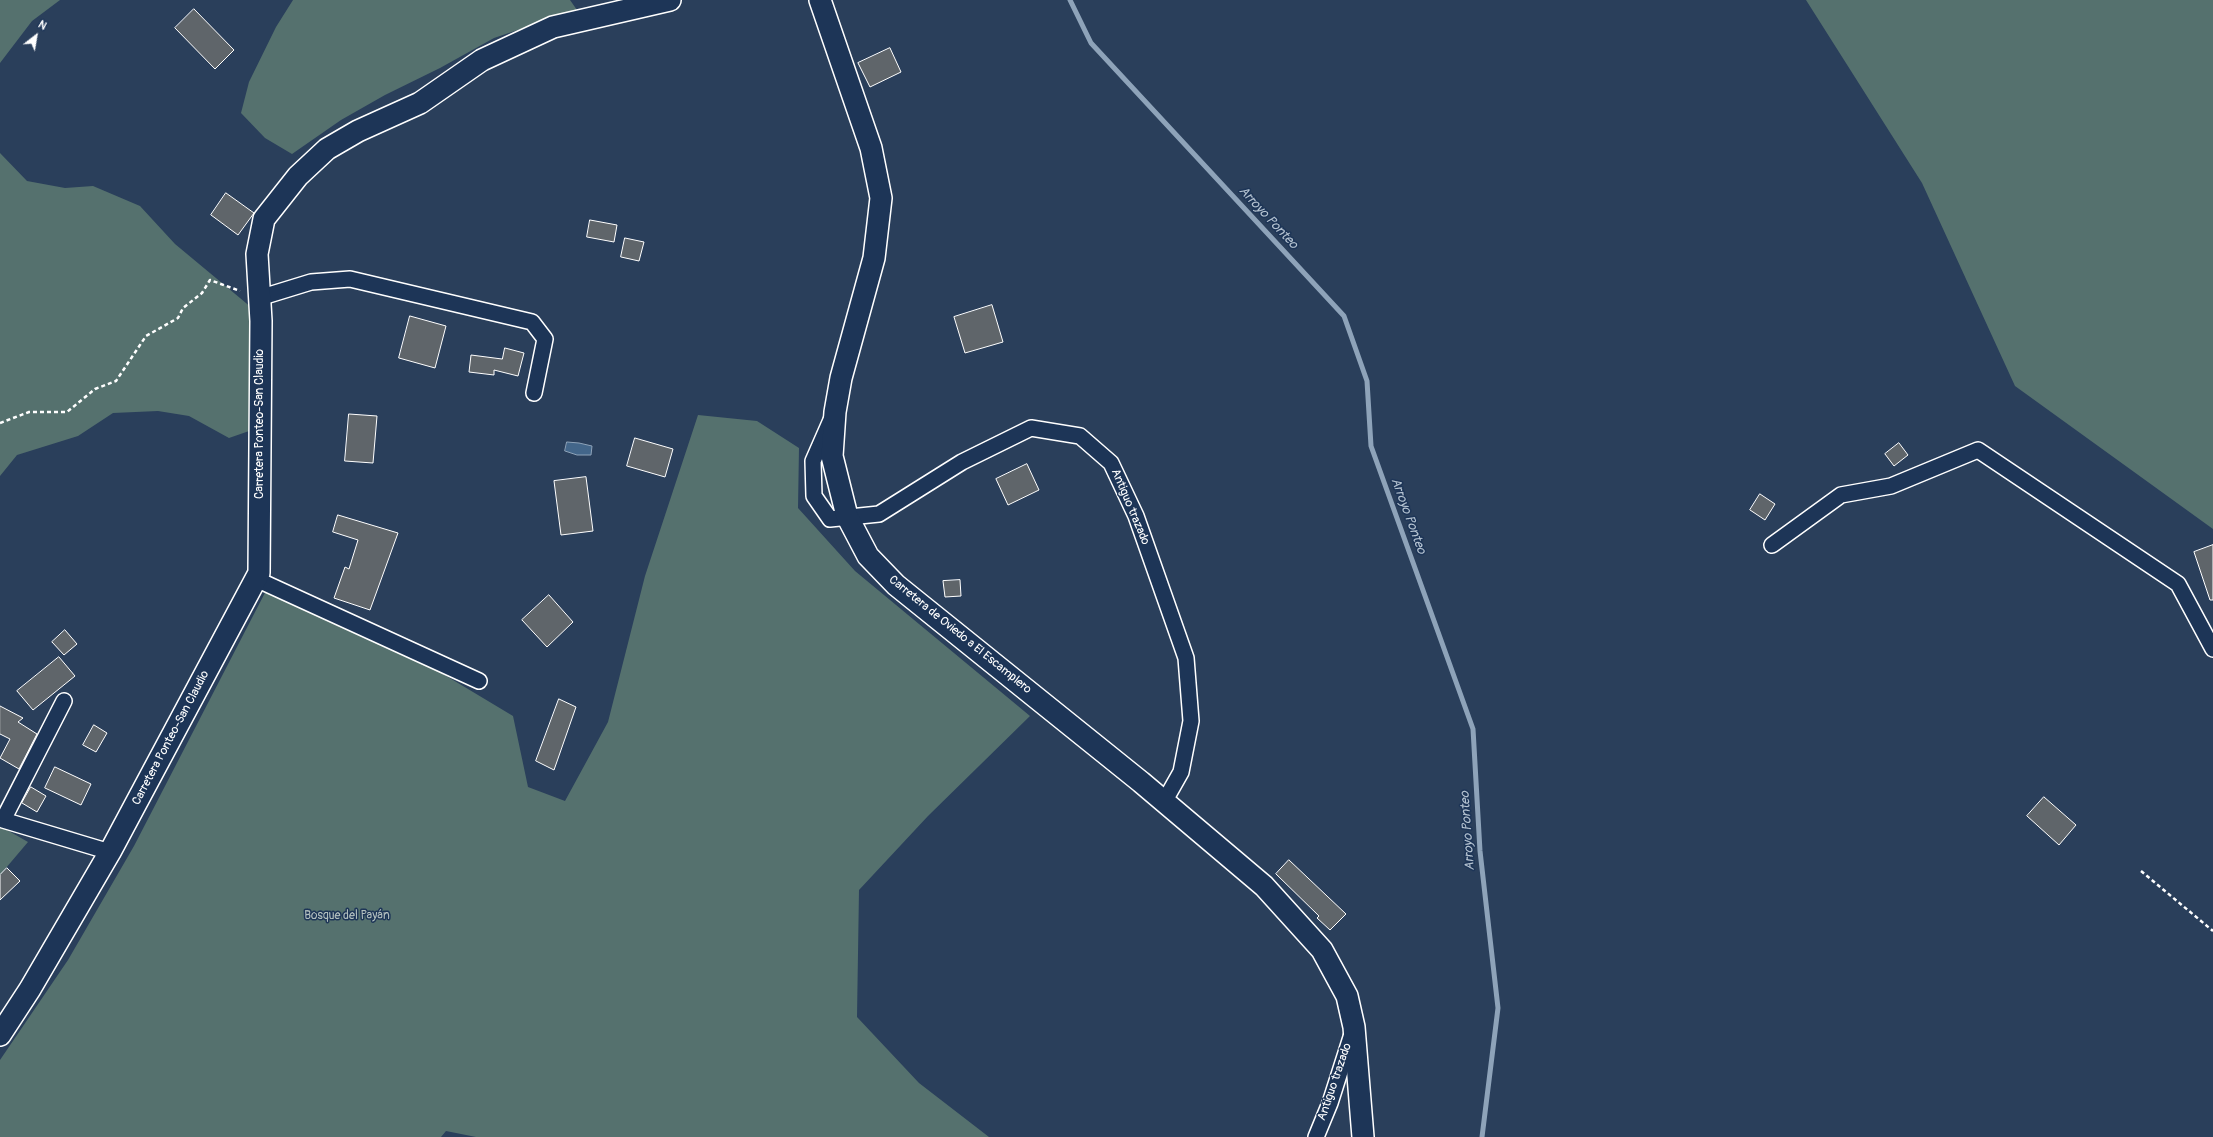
<!DOCTYPE html>
<html>
<head>
<meta charset="utf-8">
<style>
	body { margin:0 }
	#map { position:relative; width:2213px; height:1137px; overflow:hidden; background:#2a3f5b; font-family:Pangolin,sans-serif }
	canvas { display:block }
	.north { position:absolute; left:16px; top:16px; width:40px; height:40px; -webkit-text-stroke:3px #1d3557; paint-order:stroke; rotate:31deg; font-size:11px; font-weight:700; line-height:16px; text-align:center; color:#fff }
	.north::after { content:''; display:block; margin:auto; width:14px; height:18px; background:#fff; clip-path:polygon(50% 0,100% 100%,50% 72%,0 100%) }
</style>
</head>
<body>
<div id="map">
<canvas width="2213" height="1137"></canvas>
<div class="north">N</div>
</div>
<script>
const ctx = document.querySelector('canvas').getContext('2d');
ctx.lineJoin = 'round';
function paint(path, color) { ctx.fillStyle = color; ctx.fill(path, 'evenodd'); }
function strokePath(path, color, width, dash) { ctx.strokeStyle = color; ctx.lineWidth = width; ctx.lineCap = dash ? 'butt' : 'round'; ctx.setLineDash(dash || []); ctx.stroke(path); }
function drawText(font, color, halo, rows, align = 'center') {
  ctx.font = font + ' Pangolin,sans-serif'; ctx.lineWidth = 3; ctx.setLineDash([]); ctx.textBaseline = 'middle'; ctx.strokeStyle = halo; ctx.fillStyle = color; for (const [text, x, y, turn = 0] of rows) {
    ctx.save(); ctx.translate(x, y); ctx.rotate((+turn || 0) * Math.PI / 180); ctx.textAlign = isNaN(turn) ? turn : align; if (halo) ctx.strokeText(text, 0, 0); ctx.fillText(text, 0, 0); ctx.restore();
  }
}
paint(new Path2D(`
	M0,0H60L32,21L0,63Z
	M293,0H570L577,10L494,38L440,68L385,95L341,120L292,154L265,138L241,113L249,82L276,27Z
	M1806,0H2213V529L2015,386L1922,183Z
	M0,153L27,181L65,188L93,186L140,206L175,244L252,308V430L229,438L189,416L158,411L113,413L78,436L17,455L0,476Z
	M698,415L757,421L799,448L798,508L855,571L1030,716L928,816L859,890L857,1017L919,1083L989,1137H476L446,1131L441,1137H0V1060L68,960L134,846L269,585L363,626L513,716L528,787L565,801L608,722L645,576Z
	M0,826L28,842L0,875Z`), '#55716e');
const water = new Path2D(`
	M567,442L579,443L592,446L591,455H577L565,451Z`);
paint(water, '#43668a');
strokePath(water, '#8ea3b9', 1);
strokePath(new Path2D(`
	M1070,0L1091,43L1344,316L1367,381L1371,446L1473,729L1480,851L1498,1008L1482,1137`), '#8ea3b9', 5);
const building = new Path2D(`
	M194,9L234,50L215,69L175,28Z
	M890,48L901,72L870,87L858,63Z
	M226,193L254,213L238,235L211,215Z
	M590,220L617,225L614,242L587,237Z
	M625,238L644,242L639,261L621,257Z
	M992,305L1003,342L965,353L954,317Z
	M410,316L446,326L435,368L399,358Z
	M505,348L524,353L518,376L494,370V375L469,372L471,355L502,359Z
	M349,414L377,416L373,463L345,461Z
	M635,438L673,449L665,477L627,466Z
	M1899,443L1908,455L1894,466L1885,454Z
	M1027,464L1039,490L1008,505L996,479Z
	M586,477L593,531L561,535L554,481Z
	M1760,494L1775,504L1765,520L1750,510Z
	M338,515L398,533L370,610L334,598L345,567L349,569L358,540L333,532Z
	M2213,545V600H2210L2194,552Z
	M960,580L961,596L945,597L943,581Z
	M549,595L573,622L547,647L522,620Z
	M65,630L77,644L64,655L52,642Z
	M59,657L75,676L33,710L17,691Z
	M559,699L576,707L554,770L536,761Z
	M0,706L23,718L18,722L37,734L19,769L0,758L10,739L0,734Z
	M94,725L107,733L96,752L83,745Z
	M55,767L91,784L81,805L45,788Z
	M31,787L46,796L37,812L22,803Z
	M2044,797L2076,825L2059,845L2027,816Z
	M1289,860L1346,914L1330,930L1317,918L1319,916L1276,874Z
	M7,868L20,881L0,900V875Z`);
paint(building, '#5f656a');
strokePath(building, '#fff', 1);
const street = new Path2D(`
	M259,298L311,282L350,279L532,322L545,339L534,393
	M831,420L813,461L814,496L830,519L879,514L962,462L1031,428L1080,436L1111,463L1136,516L1186,658L1191,721L1181,772L1164,802
	M1772,545L1841,495L1891,486L1978,450L2178,584L2213,649
	M256,579L479,681
	M64,701L3,820L110,852
	M1316,1137L1330,1103L1352,1034`);
const secondary = new Path2D(`
	M820,0L871,148L881,198L874,258L841,378L835,412L832,456L847,516L868,556L896,585L1141,782L1264,886L1322,950L1347,996L1354,1027L1363,1137
	M0,1035L30,989L110,852L259,573L261,321L257,254L264,219L298,176L327,149L358,131L420,103L482,60L553,27L670,0`);
strokePath(street, '#fff', 18);
strokePath(secondary, '#fff', 24);
strokePath(new Path2D(`
	M0,423L29,412H67L95,389L116,381L146,336L178,318L183,308L202,293L210,280L240,291
	M2141,871L2213,931`), '#fff', 2.5, [4, 3]);
strokePath(street, '#1d3557', 15);
strokePath(secondary, '#1d3557', 21);
drawText('12px', '#fff', '#1d3557', [
	["Carretera Ponteo-San Claudio",260,424,-90],
	["Antiguo trazado",1130,507,67],
	["Carretera de Oviedo a El Escamplero",960,635,39],
	["Carretera Ponteo-San Claudio",171,738,-62],
	["Antiguo trazado",1335,1082,-71]
]);
drawText('12px', '#b2bfbe', '#1d3557', [
	["Bosque del Payán",347,916]
]);
drawText('italic 13px', '#b4c2d0', '#1d3557', [
	["Arroyo Ponteo",1268,218,47],
	["Arroyo Ponteo",1408,516,70],
	["Arroyo Ponteo",1468,831,-94]
]);
</script>
</body>
</html>
